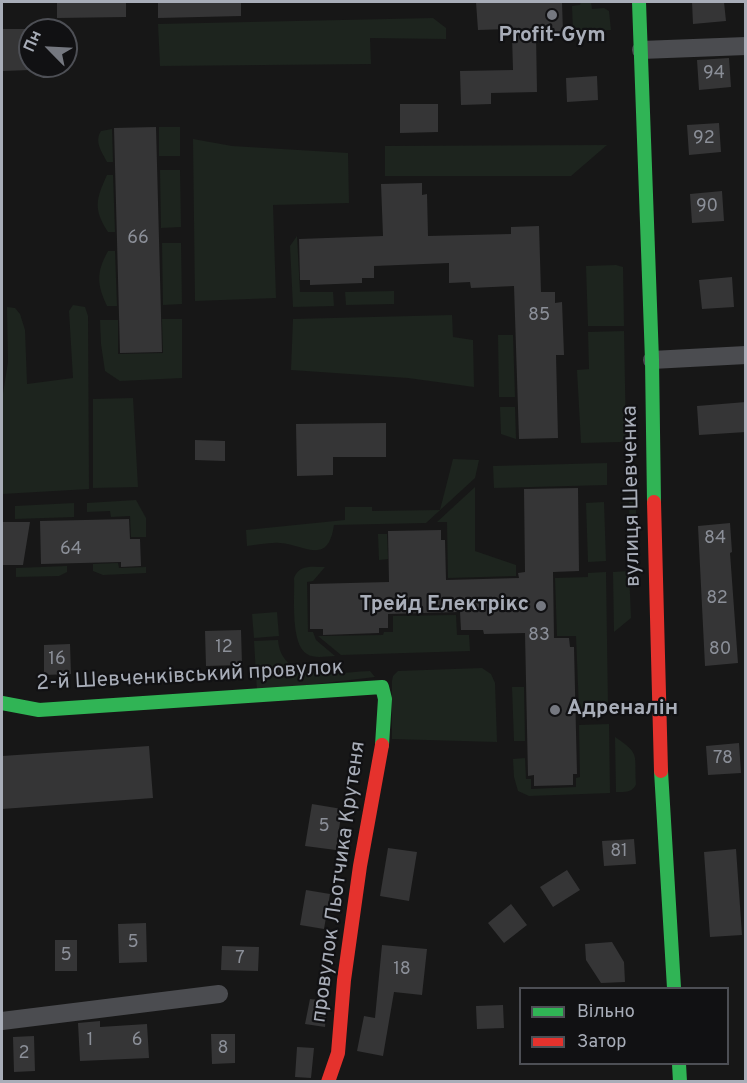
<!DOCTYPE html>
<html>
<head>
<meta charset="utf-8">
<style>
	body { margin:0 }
	#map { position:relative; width:747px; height:1083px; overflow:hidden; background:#171717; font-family:Overpass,sans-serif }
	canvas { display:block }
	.frame { position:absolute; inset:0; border:3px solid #a8adb8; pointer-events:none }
	.legend { position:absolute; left:519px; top:987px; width:210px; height:78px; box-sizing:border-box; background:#111113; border:2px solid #4d4f55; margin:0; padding:8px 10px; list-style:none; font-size:18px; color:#a8adb8 }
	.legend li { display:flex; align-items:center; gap:12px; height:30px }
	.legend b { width:30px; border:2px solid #4d4f55 }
	.north { position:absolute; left:18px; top:18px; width:60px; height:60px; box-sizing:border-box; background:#111113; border:2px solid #4d4f55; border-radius:50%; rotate:294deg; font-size:16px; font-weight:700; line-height:24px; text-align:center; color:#a8adb8 }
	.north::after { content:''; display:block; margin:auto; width:21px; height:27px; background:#757880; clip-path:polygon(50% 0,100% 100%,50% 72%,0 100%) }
</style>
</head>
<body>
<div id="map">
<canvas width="747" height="1083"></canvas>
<div class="frame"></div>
<ul class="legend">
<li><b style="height:8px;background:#30b455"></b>Вільно</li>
<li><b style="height:8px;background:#e5322d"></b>Затор</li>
</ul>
<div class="north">Пн</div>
</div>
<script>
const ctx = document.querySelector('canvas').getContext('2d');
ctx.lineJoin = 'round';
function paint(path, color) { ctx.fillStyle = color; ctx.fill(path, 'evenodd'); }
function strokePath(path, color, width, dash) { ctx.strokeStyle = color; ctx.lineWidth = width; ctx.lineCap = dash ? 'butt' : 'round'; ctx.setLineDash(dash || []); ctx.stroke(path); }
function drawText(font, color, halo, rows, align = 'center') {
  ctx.font = font + ' Overpass,sans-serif'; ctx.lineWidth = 4.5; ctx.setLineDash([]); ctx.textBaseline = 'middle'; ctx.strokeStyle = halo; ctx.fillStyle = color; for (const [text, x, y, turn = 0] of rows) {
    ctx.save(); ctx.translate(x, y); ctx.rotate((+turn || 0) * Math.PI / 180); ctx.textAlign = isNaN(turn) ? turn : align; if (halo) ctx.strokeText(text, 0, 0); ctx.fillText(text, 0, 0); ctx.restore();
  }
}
paint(new Path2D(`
	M581,2H591L592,9L604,8L609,11L611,30L573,32L572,6L580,5Z
	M433,18L446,28V39L370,38L371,64L160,66L158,24Z
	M159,127H180V156H159Z
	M112,129L113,162H107C102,152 94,142 101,131Z
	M193,139L232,146L348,153L349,203L273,205L276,298L195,301Z
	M607,145L571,176H385V146Z
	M160,170H180L181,227L161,228Z
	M107,175H113L115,232H108C93,209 96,199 107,175Z
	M297,236L300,292H333L334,306L293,307L290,246Z
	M162,243H181L182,304L163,305Z
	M108,251H115L117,306H107C97,284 96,273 108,251Z
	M616,265L623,267L624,326H588L586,266Z
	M394,291V304L346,305L345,292Z
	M73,305L85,307L88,316L89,489L2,494V400L8,362L7,307L15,308L20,314L25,330L27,384L73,378L69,311Z
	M452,315L453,337L473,340L474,387L408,378L291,370L293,319Z
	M162,319H182V378L120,381L105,371L101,344L100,320H118V354L163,353Z
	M624,331L626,438L621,442L581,443L577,370L589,369L588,332Z
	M498,335H513L515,397H499Z
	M133,398L138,487L93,488V399Z
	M500,407H515L516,439L501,434Z
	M453,459L479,460L475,478L426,523L334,525C328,566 306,545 280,543C270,542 258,545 247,546L246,530L345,520V507H372V511L440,510Z
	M607,463V485L494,488L493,466Z
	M475,487V551L516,565V576L448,578L447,522H437Z
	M636,496V552H630L629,497Z
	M136,500L146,518V537H131L130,516L111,517L110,511L87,512V503Z
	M604,502L606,561L588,562L586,503Z
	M74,503V517L15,519V506Z
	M378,534H387L388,559L379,560Z
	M118,563L119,568L146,567V573L103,575L93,571V564Z
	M67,566V572L59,576L16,577V568Z
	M325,567L313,581L307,582L308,632H313L316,640L335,656C327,656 314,659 307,654C290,644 295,597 294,578C299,564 312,567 325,567Z
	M629,571L631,618L614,632L613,572Z
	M606,572L608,707L579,709L576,636H557L555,578L588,577V573Z
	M277,612L279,636L254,638L252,614Z
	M456,615L457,635H469L470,651L341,655L318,636L383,635L384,632H393V616Z
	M278,640C282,685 338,672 370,671L375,677L257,691L254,641Z
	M482,668L491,674L495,683L497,742L392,739V681L393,676L398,671Z
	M512,687H524L525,741H514Z
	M609,724L610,793L529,796L518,791L514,777L513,759L525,758L526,779H531V789L576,787V778L580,777L579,725Z
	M615,737C641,754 634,755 636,784C633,793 624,792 616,792Z`), '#1d241e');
paint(new Path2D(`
	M57,2H126V17L57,18Z
	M158,2H241V16L158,18Z
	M476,2H562L563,33L536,34L537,92L491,93V104L461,105L460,71L513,70L512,35H508V29L478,30Z
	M692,2H724L726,21L693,24Z
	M2,29H30V70L2,71Z
	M729,58L731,87L699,90L697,60Z
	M597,76L598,100L567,102L566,78Z
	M400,104H438V132L400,133Z
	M719,123L721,152L689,155L687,125Z
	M156,127L162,352L120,353L114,128Z
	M422,183V195L427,194L428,236L511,234V227L539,226L541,292H555V303L562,302L564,355H556L558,438L519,439L514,286L471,288L470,282L449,283V263L374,266V278H362V283L310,285V280H300L299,239L383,236L381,184Z
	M722,191L724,221L692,223L690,194Z
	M732,277L734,307L702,309L699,280Z
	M746,402V432L699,435L697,406Z
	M386,423V457H333V475L297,476L296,424Z
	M195,440L225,441V461L195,460Z
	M578,488L579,571L553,572L554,638H569L570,647H574L577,774H573V785L534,786V775L528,776L525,633L484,634L483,630H461L460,612L388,614V628H379V633L323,635V629H310V584L389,582L388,531L441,530V540H445L446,580L519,578L518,573L525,572L524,489Z
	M129,519L130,539H140L141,566L121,567V562L41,564L40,521Z
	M2,522H30L23,565H2Z
	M730,523L732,552L730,553L738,663L705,666L698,526Z
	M241,630L242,665L206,666L205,631Z
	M70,644L71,674L44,675V645Z
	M739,743L741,773L708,775L706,746Z
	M149,746L153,798L2,809V756Z
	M312,804L342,809L336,850L305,846Z
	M634,839L636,864L604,866L602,841Z
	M388,848L417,852L409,901L380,896Z
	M736,849L742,935L710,937L704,852Z
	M567,870L580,890L553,907L540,887Z
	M306,890L330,894L324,929L300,925Z
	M511,904L527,925L504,943L488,923Z
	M146,923L147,962L119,963L118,924Z
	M55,940H77V971H55Z
	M612,942L624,962L625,982L601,983L586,960L585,944Z
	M382,945L427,949L422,995L394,992L383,1056L357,1051L364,1016L375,1018Z
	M222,946L259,947L258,971L221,970Z
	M310,999L327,1001L325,1027L305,1024Z
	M503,1005L504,1028L477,1029L476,1006Z
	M100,1021V1027L147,1024L149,1058L80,1061L78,1023Z
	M211,1034H235V1063L212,1064Z
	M34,1036L35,1071L14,1072L13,1037Z
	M297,1047L314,1048L311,1078L295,1077Z`), '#353536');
strokePath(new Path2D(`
	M641,50L746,46
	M652,360L746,355
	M2,1021L219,994`), '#4b4c50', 18);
strokePath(new Path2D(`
	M639,2L652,360L654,502
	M2,703L39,710L382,687L385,699L382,745
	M661,771L674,988
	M679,1064L680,1082`), '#30b455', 14);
strokePath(new Path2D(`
	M654,502L661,771
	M328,1082L338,1053L344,980L360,866L382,745`), '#e5322d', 14);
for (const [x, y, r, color] of [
	[552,15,6,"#757880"],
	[541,606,6,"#757880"],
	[555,710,6,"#757880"]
]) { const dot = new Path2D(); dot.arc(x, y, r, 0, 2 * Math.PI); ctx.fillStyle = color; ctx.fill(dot); strokePath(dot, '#111113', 2); }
drawText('18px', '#8b8f98', null, [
	["94",714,74],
	["92",704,139],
	["90",707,207],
	["66",138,239],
	["85",539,316],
	["84",715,539],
	["64",71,550],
	["82",717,599],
	["83",539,636],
	["12",224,648],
	["80",720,650],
	["16",57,660],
	["78",723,759],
	["5",324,827],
	["81",619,852],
	["5",133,943],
	["5",66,956],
	["7",240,959],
	["18",402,970],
	["1",90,1041],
	["6",137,1041],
	["8",223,1049],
	["2",24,1054]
]);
drawText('bold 21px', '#a8adb8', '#111113', [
	["Profit-Gym",552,37],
	["Трейд Електрікс",529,606,"right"],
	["Адреналін",567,710,"left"]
]);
drawText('21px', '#a8adb8', '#111113', [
	["вулиця Шевченка",633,496,-91],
	["2-й Шевченківський провулок",190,677,-3],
	["провулок Льотчика Крутеня",340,882,-82]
]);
</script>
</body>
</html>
